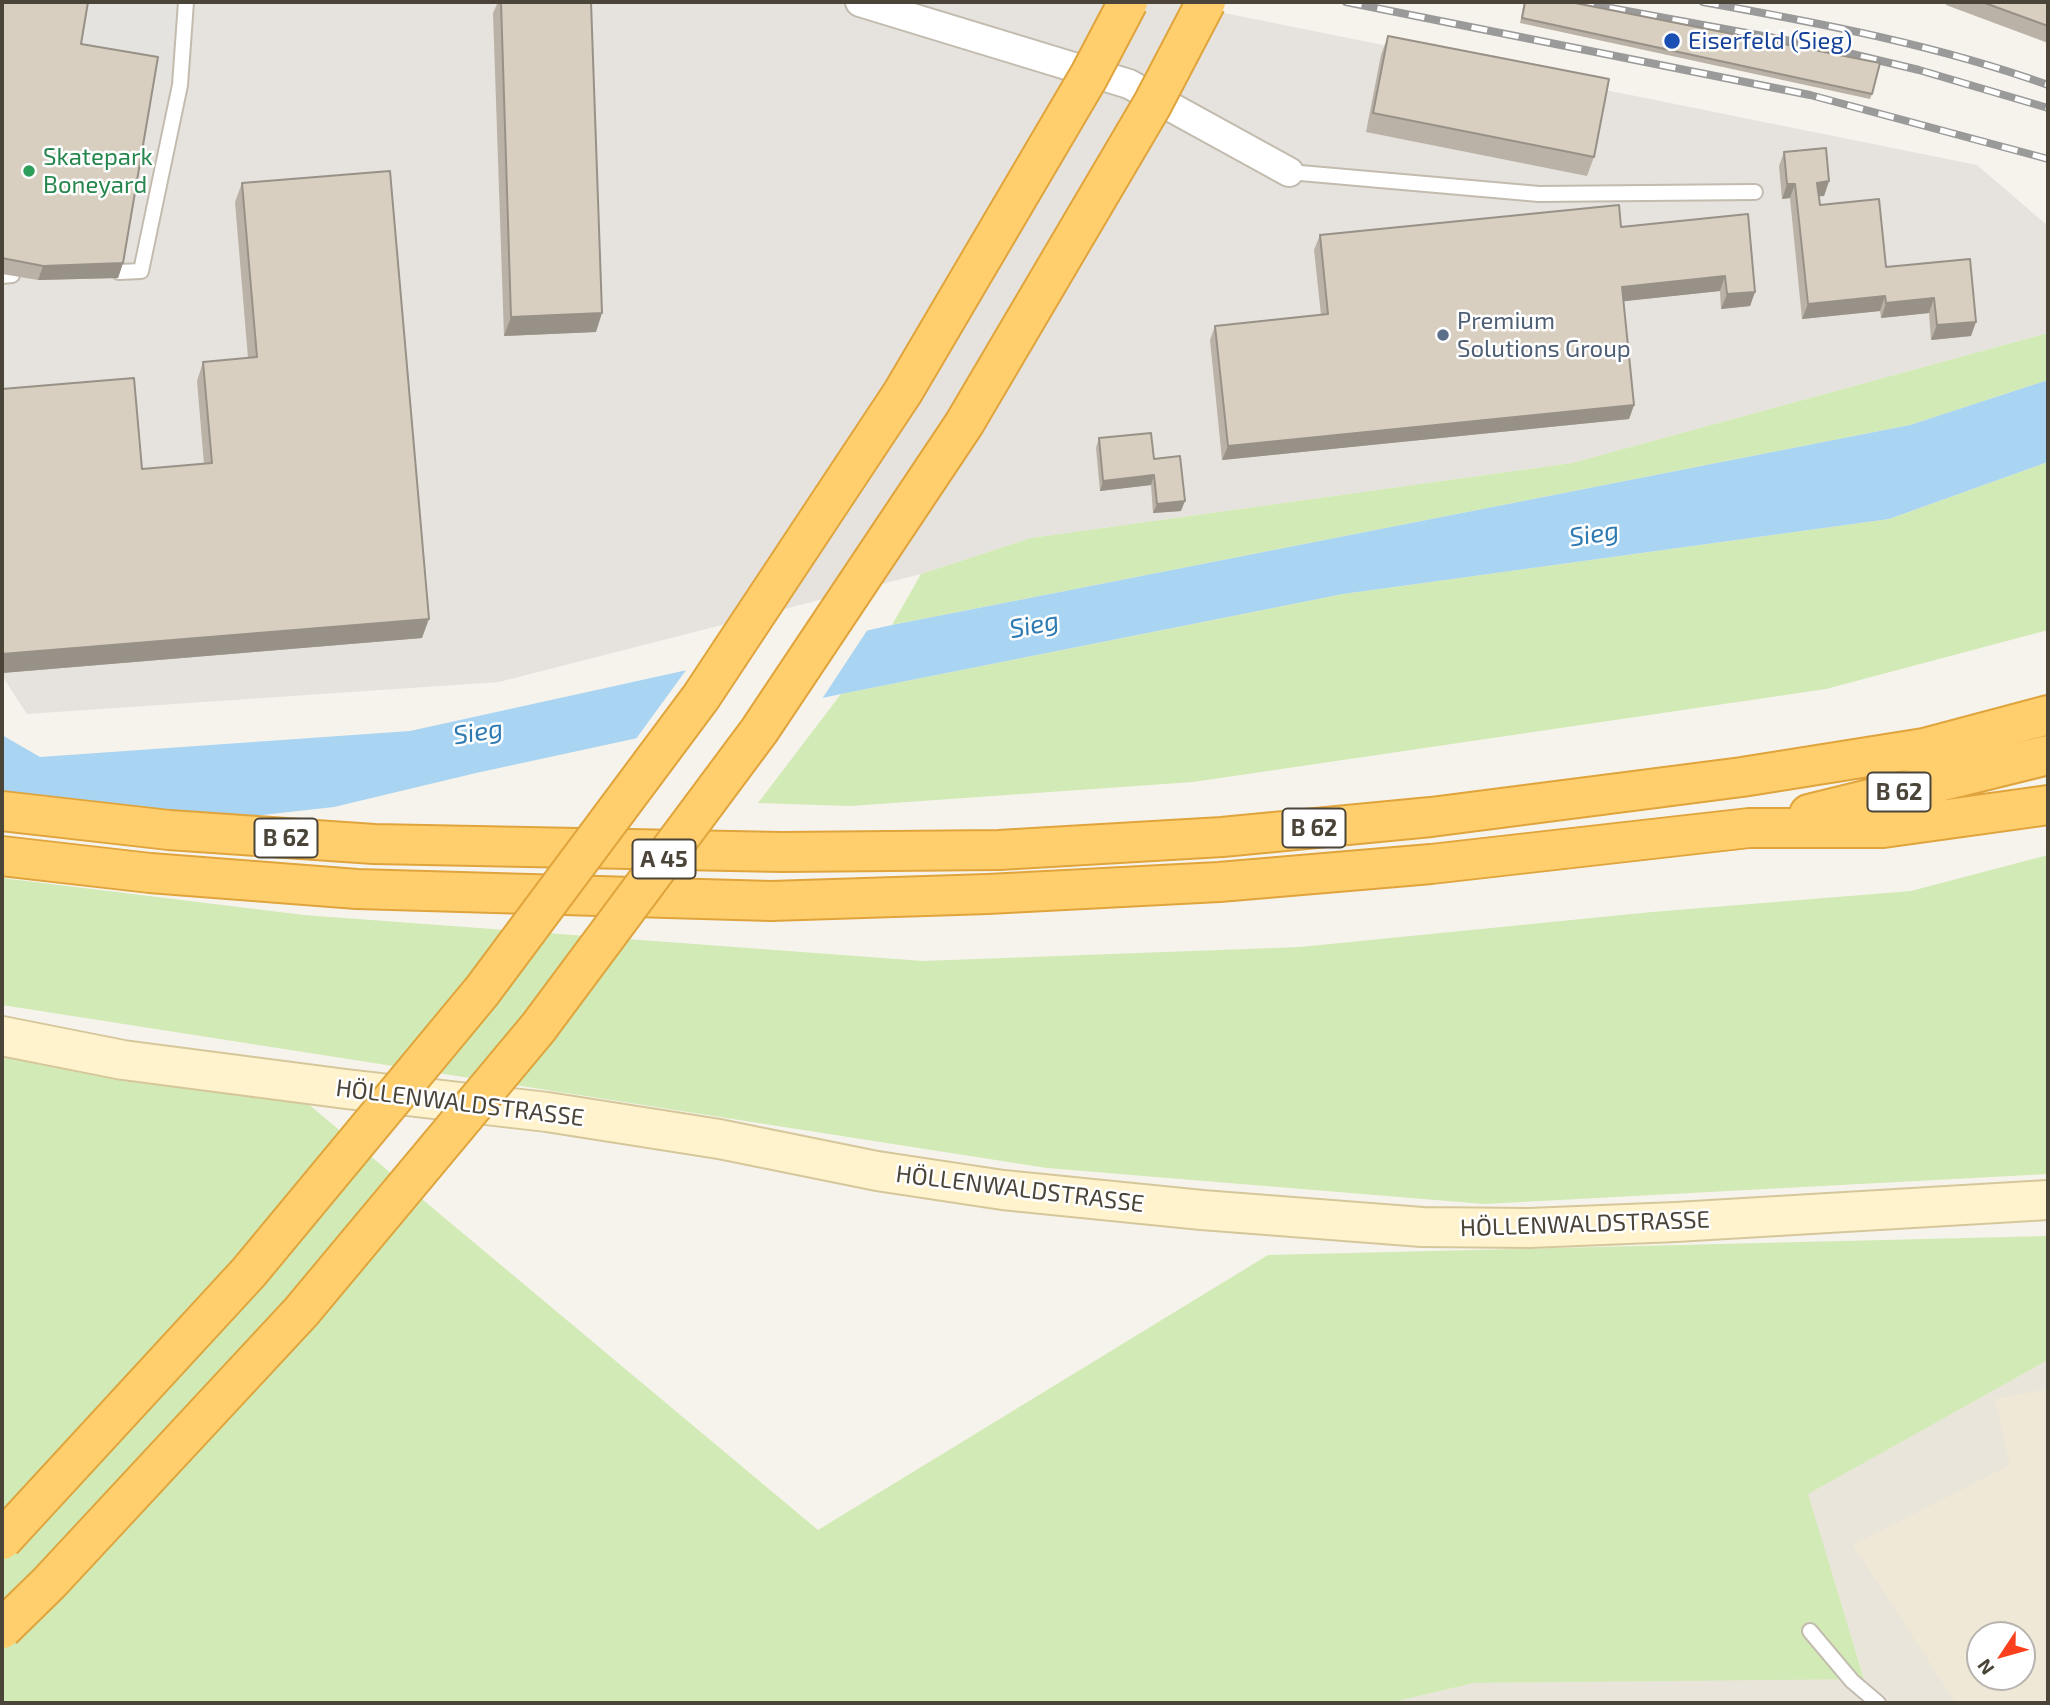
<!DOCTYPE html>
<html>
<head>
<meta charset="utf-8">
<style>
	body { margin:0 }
	#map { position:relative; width:2050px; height:1705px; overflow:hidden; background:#f6f3ec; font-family:"Exo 2",sans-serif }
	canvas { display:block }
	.frame { position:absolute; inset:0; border:4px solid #4b4439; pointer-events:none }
	.north { position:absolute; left:1966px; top:1621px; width:70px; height:70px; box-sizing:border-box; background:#fff; border:2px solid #b7b4b0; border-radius:50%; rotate:234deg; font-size:19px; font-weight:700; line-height:28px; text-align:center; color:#4b4439 }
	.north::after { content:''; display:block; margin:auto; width:24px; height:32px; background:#fc3f1d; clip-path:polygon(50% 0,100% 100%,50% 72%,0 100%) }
</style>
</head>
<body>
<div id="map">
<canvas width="2050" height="1705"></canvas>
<div class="frame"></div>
<div class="north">N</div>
</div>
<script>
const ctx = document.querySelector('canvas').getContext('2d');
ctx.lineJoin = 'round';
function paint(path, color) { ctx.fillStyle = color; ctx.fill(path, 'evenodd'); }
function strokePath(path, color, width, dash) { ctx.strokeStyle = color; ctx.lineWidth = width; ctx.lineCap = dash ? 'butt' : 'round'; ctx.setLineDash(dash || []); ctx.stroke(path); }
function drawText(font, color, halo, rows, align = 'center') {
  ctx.font = font + ' "Exo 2",sans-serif'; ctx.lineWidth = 5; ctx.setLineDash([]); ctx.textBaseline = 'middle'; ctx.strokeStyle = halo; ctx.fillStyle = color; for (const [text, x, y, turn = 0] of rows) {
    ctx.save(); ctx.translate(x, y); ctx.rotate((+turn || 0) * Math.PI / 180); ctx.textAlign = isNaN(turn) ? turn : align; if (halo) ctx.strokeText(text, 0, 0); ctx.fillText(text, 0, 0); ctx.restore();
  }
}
paint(new Path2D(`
	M2048,1360V1703H1389L1474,1683L1864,1678L1807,1494ZM1980,1635H2022V1677H1980Z`), '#eae5da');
paint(new Path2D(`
	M2,2H1170L1977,165L2048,226V333L1572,463L1031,538L921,574L499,682L27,714L2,676Z`), '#e6e2dd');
paint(new Path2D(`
	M2048,1389V1703H1956L1853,1545L2010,1465L1995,1399ZM1980,1635H2022V1677H1980Z`), '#efe8d6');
paint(new Path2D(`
	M2048,333V380L1910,425L892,625L921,574L1031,538L1572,463Z
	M2048,462V630L1826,689L1193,782L850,806L758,803L841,694L1343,594L1889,519Z
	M2048,855V1174L1484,1204L1047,1168L2,1005V878L304,915L923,961L1300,947L1652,912L1911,891Z
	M2,1052L307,1103L818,1530L1268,1255L2048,1236V1360L1808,1494L1864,1679L1474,1683L1389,1703H2Z`), '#d2eab5');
paint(new Path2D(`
	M85,2H186L180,85L76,58Z`), '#e5e3e0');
paint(new Path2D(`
	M2048,380V462L1889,519L1343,594L841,694L476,773L334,807L154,827L2,807V735L40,757L410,731L892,625L1910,425Z`), '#a9d4f2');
paint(new Path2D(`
	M870,626L820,702L633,743L689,666Z`), '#f6f3ec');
const lane = new Path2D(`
	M1289,172L1539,194L1755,192
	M119,272L141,271L180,85L186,2
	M2,276L12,275
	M1810,1631L1852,1681L1878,1703`);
const street = new Path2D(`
	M860,2L1129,84L1289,172`);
const secondary = new Path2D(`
	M2,1036L123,1060L346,1089L547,1112L719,1139L877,1171L1003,1190L1202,1210L1422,1227L1529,1228L1676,1222L2048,1200`);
const highway = new Path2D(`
	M2,811L169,830L374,844L782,852L999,850L1222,837L1431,817L1742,777L1924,748L2048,715
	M1809,814L2048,755
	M2,856L150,873L357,889L771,901L988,894L1219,882L1431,864L1749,828H1883L2048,805`);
strokePath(lane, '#c2bbae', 18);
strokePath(street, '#c2bbae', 32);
strokePath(secondary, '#d6c79b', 42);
strokePath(highway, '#e0a43c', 42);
strokePath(lane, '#fff', 14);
strokePath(street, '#fff', 28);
strokePath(secondary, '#fff3cd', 38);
strokePath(highway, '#ffcf6e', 38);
const rail = new Path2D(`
	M1346,2L1810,95L2048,159
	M1578,2L1823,47L1919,70L2048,108
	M1703,2C1819,23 1937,45 2048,85`);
strokePath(rail, '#9a9a9a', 8);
strokePath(rail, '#fff', 5, [16]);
const highwayBridge = new Path2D(`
	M2,1540L249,1272L482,991L701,697L903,392L1089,76L1128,2
	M2,1629L49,1583L301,1312L538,1028L759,731L964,424L1152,105L1206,2`);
strokePath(highwayBridge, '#e0a43c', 42, []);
strokePath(highwayBridge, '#ffcf6e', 38);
paint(new Path2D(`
	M2,2L81,44L123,263L118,278L38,280L2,274Z
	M498,2H591L596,332L504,336L493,13Z
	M1524,2H1570L1872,94L1870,99L1520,23Z
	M1947,2H2048V43L1946,5Z
	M1388,36L1594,157L1587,176L1366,132L1381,55Z
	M1784,152L1829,181L1824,196H1819L1820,205L1886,267L1970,259L1971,336L1931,340L1929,313L1881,318L1880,311L1802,319L1790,198L1782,199L1779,166Z
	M242,183L422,638L2,673V389L142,469L204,464L197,381L203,362L248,358L235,202Z
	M1621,227L1755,292L1750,306L1721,309L1720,291L1623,301L1634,405L1629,419L1222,460L1210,340L1215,326L1321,315L1314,250L1320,235Z
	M1099,438L1154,459L1181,511L1153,513L1151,485L1100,491L1096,448Z`), '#bab2a6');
paint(new Path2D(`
	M1829,181L1824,196L1812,197L1817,183Z
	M1787,184H1795L1790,198L1782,199Z
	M123,263L118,278L38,280L43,266Z
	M1725,276L1720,291L1617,302L1622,287Z
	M1755,292L1750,306L1721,309L1727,294Z
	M1885,296L1880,311L1802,319L1808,304Z
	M1934,298L1929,313L1881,318L1886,303Z
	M602,313L596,332L504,336L511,317Z
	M1976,322L1971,336L1931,340L1937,325Z
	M1634,405L1629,419L1222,460L1228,446Z
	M1154,475L1151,485L1100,491L1103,481Z
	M1185,501L1181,511L1153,513L1157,504Z
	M429,619L422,638L2,673V654Z`), '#979187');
const building = new Path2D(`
	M2,2H88L81,44L158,57L123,263L43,266L2,258Z
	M501,2H591L602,313L511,317Z
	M1525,2H1570L1880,63L1872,94L1522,18Z
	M1982,2H2048V26Z
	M1388,36L1609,79L1594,157L1373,113Z
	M1826,148L1829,181L1817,183L1820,205L1879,199L1886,267L1970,259L1976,322L1937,325L1934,298L1886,303L1885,296L1808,304L1795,184H1787L1784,152Z
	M390,171L429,619L2,654V389L134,378L142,469L212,463L203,362L257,357L242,183Z
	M1619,205L1621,227L1748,214L1755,292L1727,294L1725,276L1622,287L1634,405L1228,446L1215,326L1328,314L1320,235Z
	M1151,433L1154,459L1180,456L1185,501L1157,504L1154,475L1103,481L1099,438Z`);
paint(building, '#d8cfc1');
strokePath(building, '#979187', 2);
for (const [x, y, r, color] of [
	[1672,41,9,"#1a4fb4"],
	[29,171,7,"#2e9e5b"],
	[1443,335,7,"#5c6f8a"]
]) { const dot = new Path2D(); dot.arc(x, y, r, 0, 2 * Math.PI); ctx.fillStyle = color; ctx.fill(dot); strokePath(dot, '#fff', 2.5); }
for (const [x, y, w] of [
	[1899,792,63],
	[1314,828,63],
	[286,838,63],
	[664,859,63]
]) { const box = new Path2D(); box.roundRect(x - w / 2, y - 19.5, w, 39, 5); ctx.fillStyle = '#fff'; ctx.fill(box); strokePath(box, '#4b4439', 2); }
drawText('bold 23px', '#4b4439', null, [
	["B 62",1899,792],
	["B 62",1314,828],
	["B 62",286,838],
	["A 45",664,859]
]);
drawText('24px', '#164399', '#fff', [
	["Eiserfeld (Sieg)",1688,41]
], 'left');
drawText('24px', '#27864d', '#fff', [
	["Skatepark",43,157],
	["Boneyard",43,185]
], 'left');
drawText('24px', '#4e5e75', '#fff', [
	["Premium",1457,321],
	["Solutions Group",1457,349]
], 'left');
drawText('24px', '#4b4439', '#fff', [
	["HÖLLENWALDSTRASSE",460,1103,7],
	["HÖLLENWALDSTRASSE",1020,1189,7],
	["HÖLLENWALDSTRASSE",1585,1224,-2]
]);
drawText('italic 26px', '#2e7ab2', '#fff', [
	["Sieg",1594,534,-9],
	["Sieg",1034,625,-11],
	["Sieg",478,732,-9]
]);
</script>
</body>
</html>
